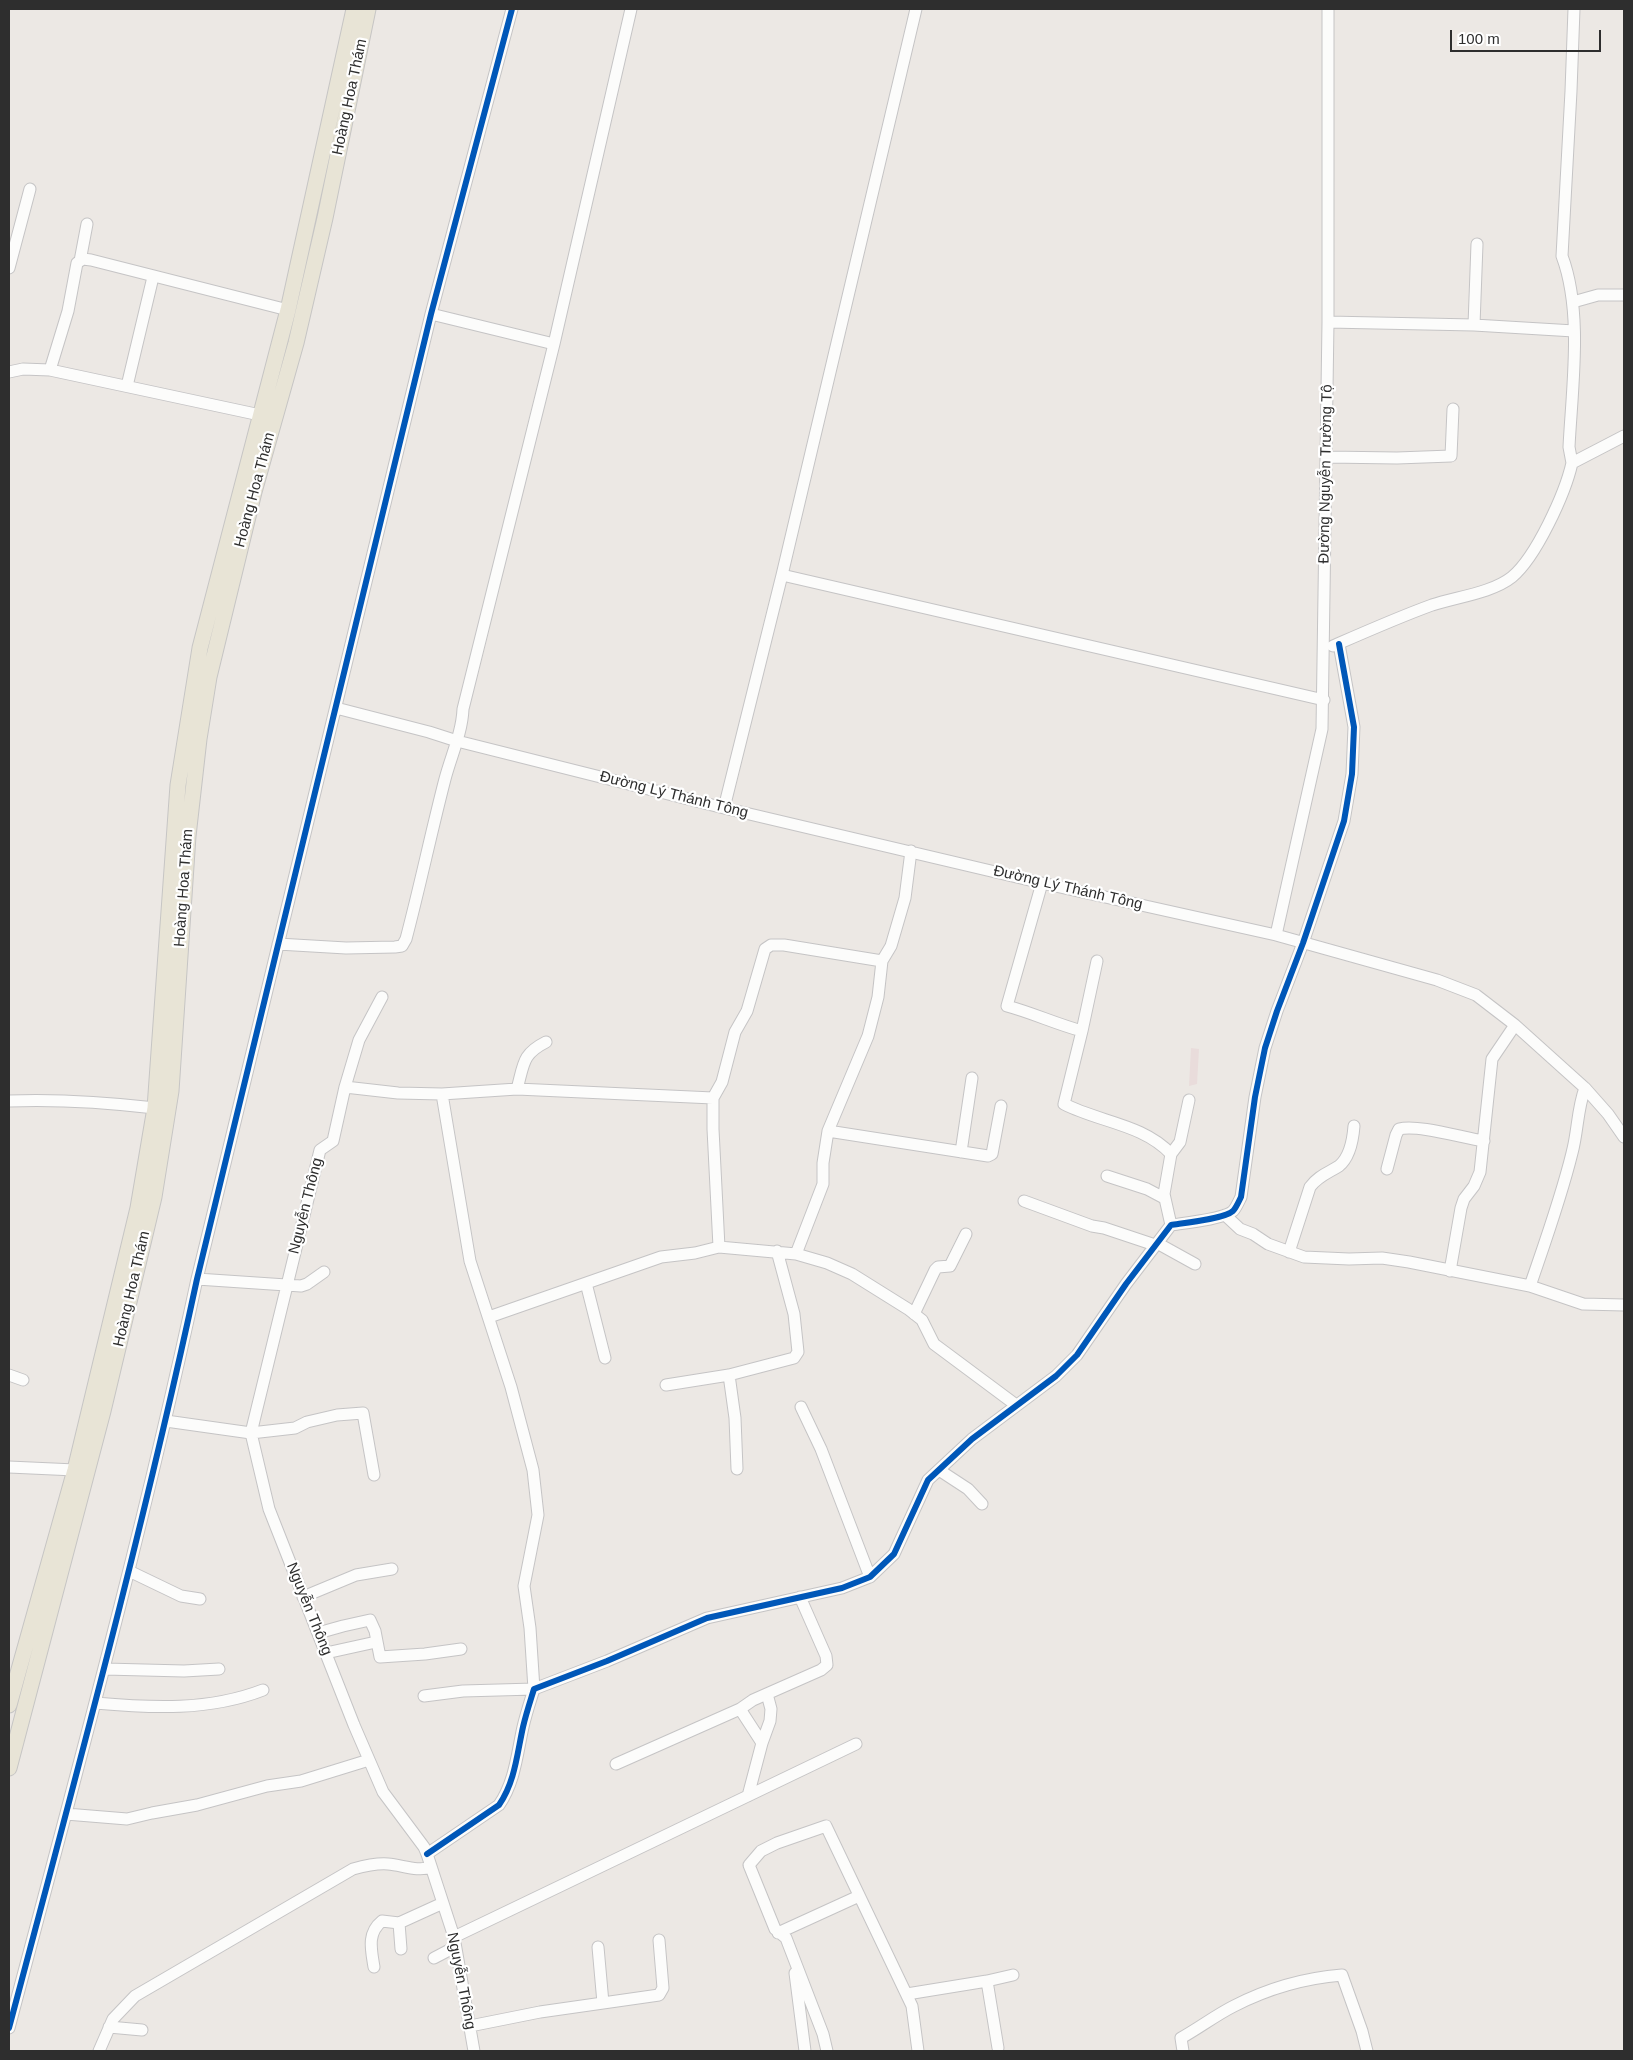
<!DOCTYPE html>
<html>
<head>
<meta charset="utf-8">
<style>
	body { margin:0 }
	#map { position:relative; width:1633px; height:2060px; overflow:hidden; background:#ece8e4; font-family:Helvetica,sans-serif }
	canvas { display:block }
	.frame { position:absolute; inset:0; border:10px solid #2e2e2e; pointer-events:none }
	.scale { position:absolute; left:1450px; top:30px; width:151px; height:22px; box-sizing:border-box; border:2px solid #2e2e2e; border-top:0; padding-left:6px; font-size:15px; line-height:18px; white-space:nowrap; color:#2e2e2e; -webkit-text-stroke:4px #fff; paint-order:stroke }
</style>
</head>
<body>
<div id="map">
<canvas width="1633" height="2060"></canvas>
<div class="frame"></div>
<div class="scale">100 m</div>
</div>
<script>
const ctx = document.querySelector('canvas').getContext('2d');
ctx.lineJoin = 'round';
function paint(path, color) { ctx.fillStyle = color; ctx.fill(path, 'evenodd'); }
function strokePath(path, color, width, dash) { ctx.strokeStyle = color; ctx.lineWidth = width; ctx.lineCap = dash ? 'butt' : 'round'; ctx.setLineDash(dash || []); ctx.stroke(path); }
function drawText(font, color, halo, rows, align = 'center') {
  ctx.font = font + ' Helvetica,sans-serif'; ctx.lineWidth = 4.5; ctx.setLineDash([]); ctx.textBaseline = 'middle'; ctx.strokeStyle = halo; ctx.fillStyle = color; for (const [text, x, y, turn = 0] of rows) {
    ctx.save(); ctx.translate(x, y); ctx.rotate((+turn || 0) * Math.PI / 180); ctx.textAlign = isNaN(turn) ? turn : align; if (halo) ctx.strokeText(text, 0, 0); ctx.fillText(text, 0, 0); ctx.restore();
  }
}
paint(new Path2D(`
	M1191,1048L1199,1049L1197,1084L1189,1086Z`), '#e9dcdb');
const minor = new Path2D(`
	M80,261L87,224
	M9,268L30,189
	M1573,302L1598,295H1624
	M431,314L554,344
	M1328,322L1474,325L1574,331
	M1474,325L1477,244
	M50,370L68,311L77,263L83,259L91,260L288,310
	M9,372L23,369L50,370L260,415
	M127,386L153,277
	M1327,457L1397,458L1451,456L1453,409
	M1572,463L1569,447C1572,387 1583,312 1562,256L1571,91L1574,9
	M782,575L1324,700
	M1333,646C1365,632 1399,617 1432,605C1456,597 1492,593 1512,577C1536,557 1565,494 1572,463L1624,436
	M336,708L429,732L457,741L724,808L1042,883L1276,935L1437,980L1476,995L1515,1025L1585,1088L1608,1114L1624,1137
	M724,808L782,575L916,9
	M1042,883L1007,1006C1033,1013 1056,1024 1082,1031L1064,1104C1099,1122 1143,1124 1171,1154L1164,1194L1171,1225
	M1276,935L1322,729L1328,322V9
	M278,944L346,948L395,947L402,946L406,939C420,886 431,833 445,779C451,756 462,733 463,709L554,344L631,9
	M1082,1031L1097,961
	M345,1087L359,1040L382,997
	M517,1089C524,1064 522,1054 546,1042
	M9,1101C60,1099 103,1102 155,1108
	M828,1131L988,1156L992,1154L1001,1106
	M961,1152L972,1078
	M1171,1154L1180,1142L1189,1100
	M1387,1169L1396,1135L1399,1129C1418,1124 1463,1138 1484,1141
	M1107,1176L1147,1189L1164,1198
	M1024,1201L1092,1226L1104,1228L1155,1245
	M1225,1215L1240,1229L1253,1234L1268,1244L1304,1257L1349,1259L1382,1258L1409,1262L1530,1286L1583,1304L1624,1305
	M1157,1243L1195,1264
	M719,1247L713,1129V1098L722,1082L735,1032L747,1011L765,949L771,945H784L882,961
	M1289,1252L1310,1187C1318,1176 1328,1173 1339,1166C1350,1157 1353,1139 1354,1126
	M796,1254L823,1184V1163L828,1131L868,1036L878,997L882,961L891,946L905,898L911,851
	M1450,1271L1461,1208L1464,1199L1474,1186L1480,1172L1492,1059L1515,1025
	M197,1279L301,1286L307,1284L324,1272
	M586,1283L605,1358
	M1530,1286C1545,1242 1561,1198 1572,1153C1578,1131 1577,1110 1585,1088
	M914,1314L935,1270L938,1267L950,1266L966,1234
	M489,1317L661,1257L695,1253L719,1247L796,1254L827,1263L852,1274L908,1309L922,1320L934,1344L1016,1405
	M9,1375L23,1380
	M729,1375L735,1418L737,1469
	M666,1385L729,1375L794,1358L798,1352L794,1314L777,1251
	M801,1407L821,1449L870,1577
	M166,1421L251,1433L295,1428L307,1422L337,1415L363,1413L374,1475
	M9,1467L75,1470
	M939,1470L968,1489L982,1504
	M129,1571L181,1596L200,1599
	M303,1597L356,1575L392,1569
	M318,1633L343,1626L370,1620L375,1631L380,1657L425,1654L461,1649
	M326,1653L376,1642
	M105,1669L184,1671L219,1669
	M424,1696L463,1691L534,1689L530,1628L524,1586L538,1515L533,1470L511,1387L470,1261L442,1094
	M95,1703C152,1708 209,1711 263,1690
	M740,1709L762,1743
	M616,1764L740,1709L753,1700L821,1670L827,1665L826,1656L800,1597
	M748,1796L762,1743L770,1721L771,1709L767,1694
	M66,1814L127,1819L152,1813L197,1805L267,1786L301,1781L369,1760
	M427,1854L499,1805C515,1782 517,1754 523,1727C526,1714 530,1702 534,1689L607,1661L707,1618L842,1588L870,1577L894,1554L928,1480L972,1439L1056,1376L1077,1355L1126,1284L1171,1225C1184,1223 1224,1219 1233,1211C1236,1208 1239,1201 1241,1197L1255,1097L1265,1048L1277,1011L1303,943L1344,821L1352,774L1354,727L1339,644
	M399,1923L401,1949
	M778,1933L859,1896
	M454,1937L856,1744
	M598,1947L603,2003
	M434,1958L455,1947
	M374,1967C371,1949 367,1933 382,1921L399,1923L443,1903
	M795,1973L805,2051
	M987,1981L998,2048
	M907,1994L987,1981L1013,1975
	M470,2026L540,2012L659,1995L663,1988L659,1940
	M109,2027L142,2030
	M9,2028C75,1779 143,1531 197,1279L431,314L512,9
	M99,2051L113,2019L135,1996L353,1869C364,1866 376,1863 388,1864C402,1865 418,1872 431,1867
	M474,2051L454,1937L427,1854L424,1847L383,1792L354,1725L269,1509L251,1433L320,1150L333,1141L345,1087L398,1093L442,1094L517,1089L713,1098
	M827,2051L823,2034L786,1938L775,1929L749,1865L761,1851L777,1843L826,1826L912,2006L918,2051
	M1183,2051L1181,2038C1199,2028 1216,2015 1234,2006C1267,1989 1305,1978 1342,1975L1362,2031L1367,2051`);
const major = new Path2D(`
	M9,1705L75,1470L138,1208L155,1108L178,785L200,648L288,310L354,9
	M9,1768L103,1411L154,1197L171,1091L188,836L199,739L209,677L254,492L296,343L325,218L368,9`);
strokePath(minor, '#c5c4c5', 13);
strokePath(major, '#c6c5c4', 17);
strokePath(minor, '#fcfcfb', 11);
strokePath(major, '#e8e4d6', 15);
strokePath(new Path2D(`
	M427,1854L499,1805C515,1782 517,1754 523,1727C526,1714 530,1702 534,1689L607,1661L707,1618L842,1588L870,1577L894,1554L928,1480L972,1439L1056,1376L1077,1355L1126,1284L1171,1225C1184,1223 1224,1219 1233,1211C1236,1208 1239,1201 1241,1197L1255,1097L1265,1048L1277,1011L1303,943L1344,821L1352,774L1354,727L1339,644
	M9,2028C75,1779 143,1531 197,1279L431,314L512,9`), '#0057b8', 6);
drawText('15px', '#2e2e2e', '#fff', [
	["Hoàng Hoa Thám",350,97,-78],
	["Đường Nguyễn Trường Tộ",1326,474,-89],
	["Hoàng Hoa Thám",255,490,-75],
	["Đường Lý Thánh Tông",674,795,14],
	["Hoàng Hoa Thám",184,888,-86],
	["Đường Lý Thánh Tông",1068,888,13],
	["Nguyễn Thông",306,1206,-76],
	["Hoàng Hoa Thám",132,1289,-77],
	["Nguyễn Thông",309,1609,68],
	["Nguyễn Thông",461,1981,79]
]);
</script>
</body>
</html>
